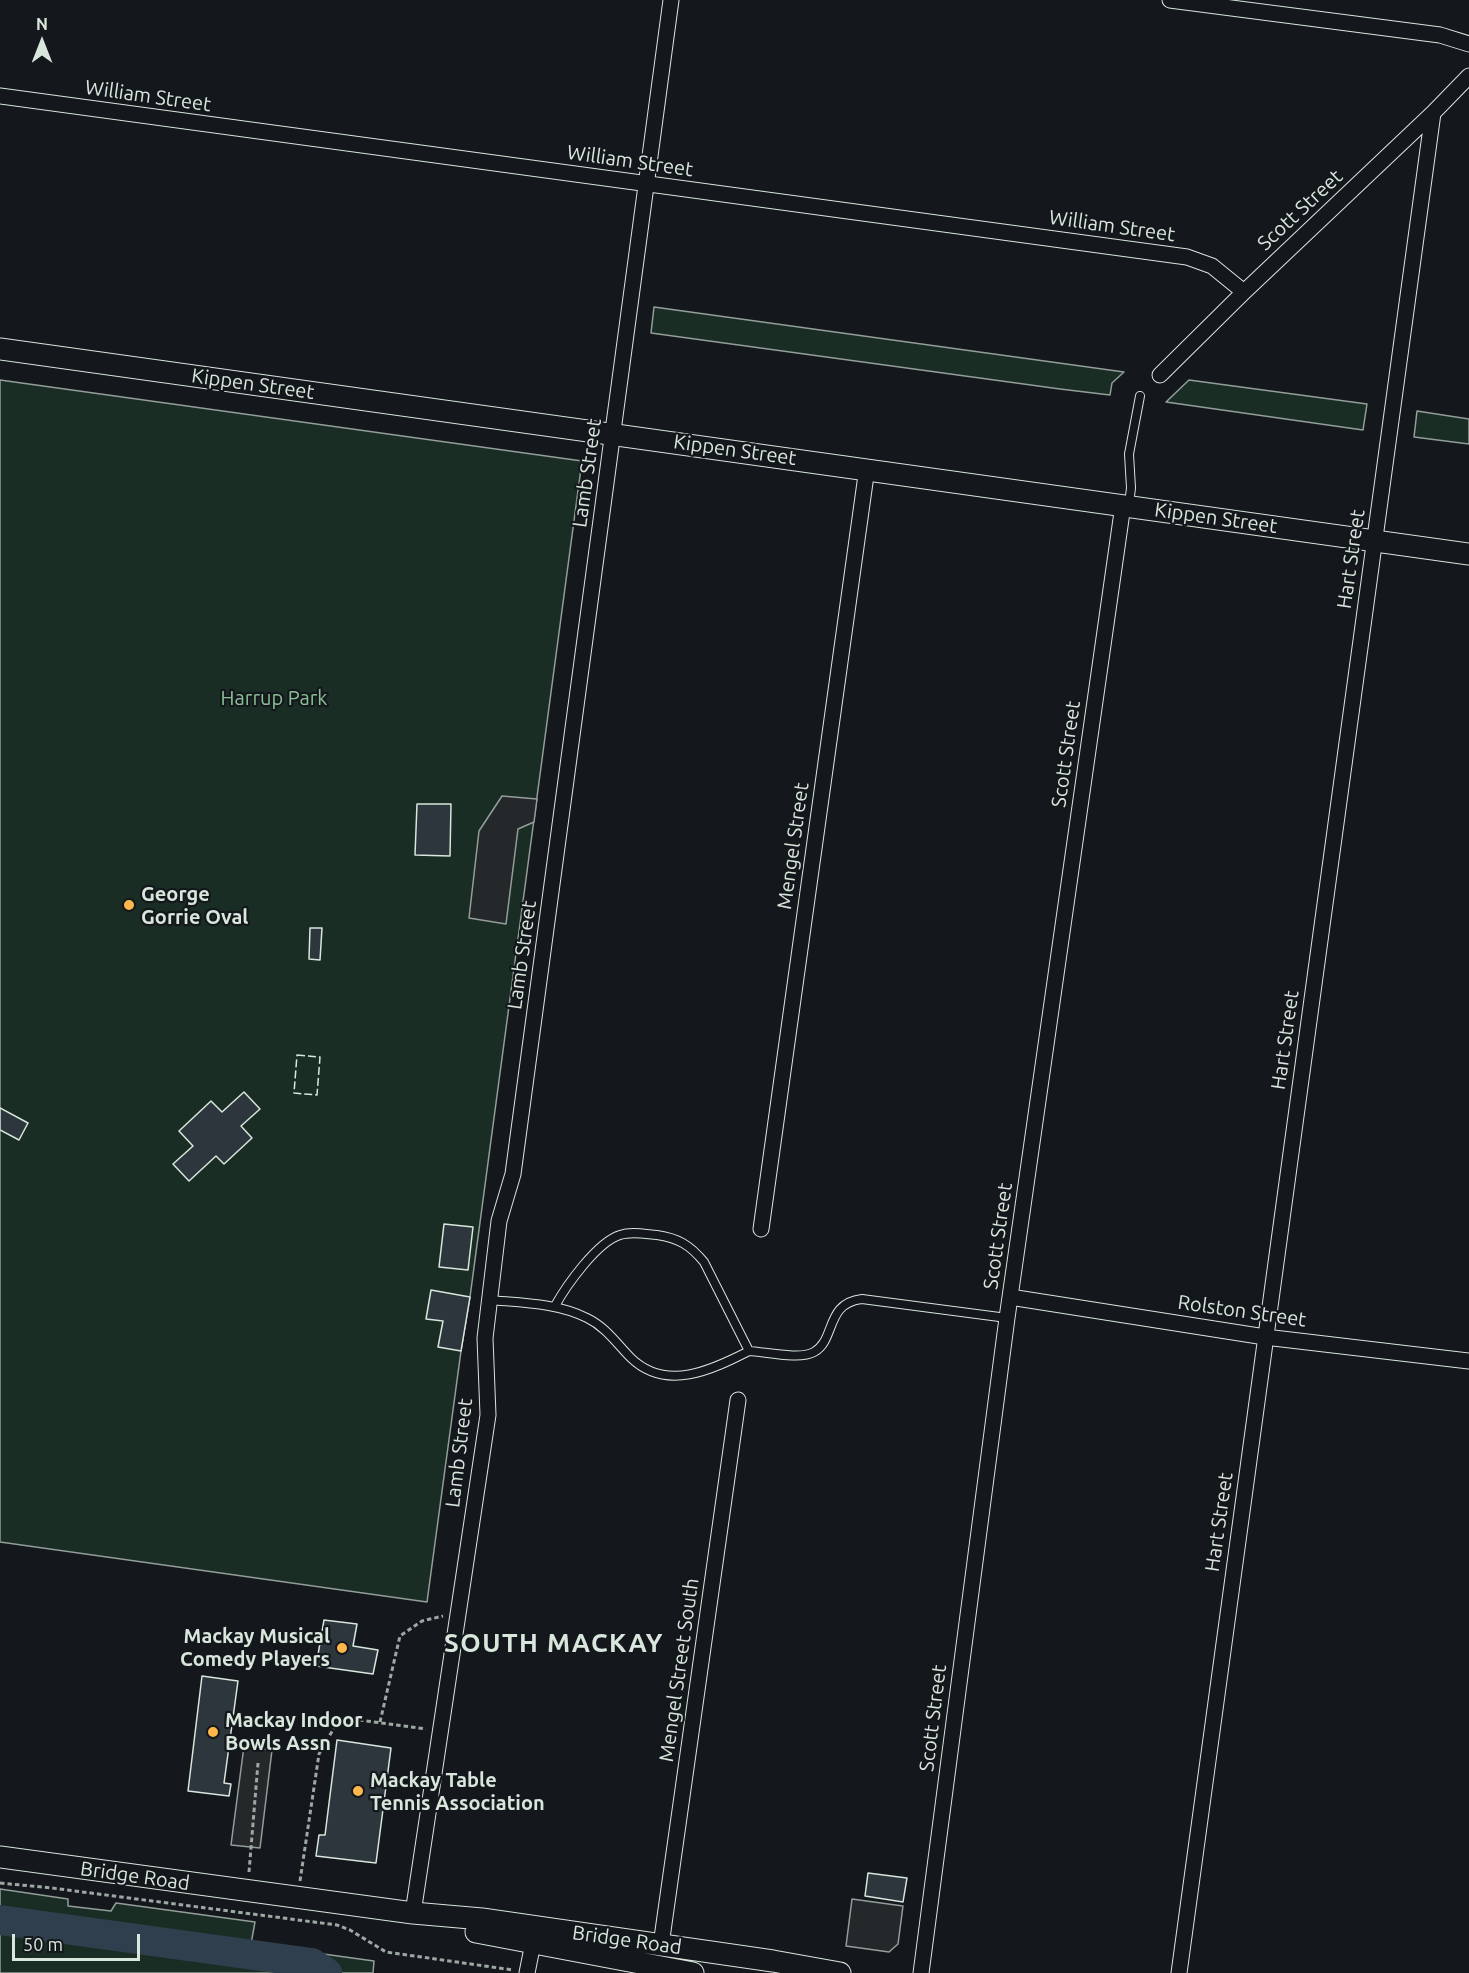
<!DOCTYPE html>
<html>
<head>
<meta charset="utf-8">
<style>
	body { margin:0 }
	#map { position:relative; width:1469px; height:1973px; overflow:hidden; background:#14181c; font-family:Ubuntu,sans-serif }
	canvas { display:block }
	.north { position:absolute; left:12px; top:12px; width:60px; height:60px; -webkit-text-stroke:4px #14181c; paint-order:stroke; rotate:0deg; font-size:16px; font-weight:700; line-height:24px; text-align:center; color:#d8e6dc }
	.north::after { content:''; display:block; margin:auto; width:21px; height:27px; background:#d8e6dc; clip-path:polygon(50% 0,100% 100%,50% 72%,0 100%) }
	.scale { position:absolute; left:12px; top:1934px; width:128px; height:27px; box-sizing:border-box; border:3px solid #d8e6dc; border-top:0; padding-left:8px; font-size:18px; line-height:21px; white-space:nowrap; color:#d8e6dc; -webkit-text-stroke:4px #14181c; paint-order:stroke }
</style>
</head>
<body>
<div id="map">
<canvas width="1469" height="1973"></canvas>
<div class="north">N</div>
<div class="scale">50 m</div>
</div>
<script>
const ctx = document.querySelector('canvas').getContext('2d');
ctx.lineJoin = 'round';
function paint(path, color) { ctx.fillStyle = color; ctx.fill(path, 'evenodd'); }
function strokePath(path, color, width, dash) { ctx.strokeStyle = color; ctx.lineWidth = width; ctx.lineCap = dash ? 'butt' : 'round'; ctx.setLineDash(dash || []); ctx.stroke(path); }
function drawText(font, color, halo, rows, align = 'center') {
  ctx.font = font + ' Ubuntu,sans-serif'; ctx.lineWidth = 4.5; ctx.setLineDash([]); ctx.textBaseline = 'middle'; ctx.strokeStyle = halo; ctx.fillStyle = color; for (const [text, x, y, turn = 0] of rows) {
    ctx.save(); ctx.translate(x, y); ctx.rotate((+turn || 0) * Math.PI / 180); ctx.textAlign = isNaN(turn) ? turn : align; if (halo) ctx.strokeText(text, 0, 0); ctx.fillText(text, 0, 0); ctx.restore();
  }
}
const green = new Path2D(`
	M654,307L1124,372L1112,383L1110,395L1060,389L651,333Z
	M0,380L582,461L470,1297L461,1351L427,1602L0,1542Z
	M1189,380L1367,404L1363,430L1166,402Z
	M1417,411L1469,419V444L1414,437Z
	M0,1889L68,1899V1906L111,1911L116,1903L255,1922L251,1944L374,1961L373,1973H0Z`);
paint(green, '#1a2d24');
strokePath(green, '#939e99', 1.5);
const parking = new Path2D(`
	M502,796L537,799L534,822L518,829L506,924L469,918L479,831Z
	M244,1746L272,1750L260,1848L231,1845Z
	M852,1899L903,1906L898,1944L889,1952L846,1946Z`);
paint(parking, '#24282b');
strokePath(parking, '#939e99', 1.5);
strokePath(new Path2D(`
	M0,1920L312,1963L327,1973`), '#2f3f4d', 30);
const building = new Path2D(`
	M417,804H451L450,856L415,855Z
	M310,928H322L320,960L309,959Z
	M244,1092L260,1109L241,1126L252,1138L224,1164L216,1156L189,1181L173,1164L193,1146L179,1131L211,1101L222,1112Z
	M0,1108L28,1123L19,1140L0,1130Z
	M444,1224L473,1227L468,1270L439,1267Z
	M431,1290L470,1297L461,1351L438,1347L443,1321L426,1319Z
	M324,1620L357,1624L353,1646L378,1650L373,1674L316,1666Z
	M202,1676L238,1681L224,1783L231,1784L229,1796L188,1791Z
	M337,1740L391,1748L376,1863L316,1856L319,1835H325Z
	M868,1873L907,1878L903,1902L865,1896Z`);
paint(building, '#2c363c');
strokePath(building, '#d8e6dc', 1.5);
const lane = new Path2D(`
	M1129,504L1131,488L1129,454L1140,396
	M489,1300C522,1303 557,1303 587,1318C606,1327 617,1344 631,1358C666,1392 712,1370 749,1351L704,1262C690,1245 678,1238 657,1235C645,1234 631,1231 620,1235C597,1242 566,1286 555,1306
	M749,1351C766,1352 800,1360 814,1352C836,1340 825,1303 862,1299L1007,1318`);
const street = new Path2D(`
	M1170,0L1440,35L1469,44
	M0,96L1187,257L1212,266L1244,292
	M1160,375L1244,292L1433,113L1469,76
	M761,1229L867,468
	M1010,1297L1265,1337L1469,1361
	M413,1913L488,1415L485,1338L499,1221L513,1174L671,0
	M661,1945L738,1400
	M527,1973L533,1943
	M921,1973L1007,1318L1123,505
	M1179,1973L1433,113`);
const secondary = new Path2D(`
	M0,349L1469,554
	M0,1857L413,1913L482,1919L773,1961L840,1973
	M476,1932L693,1973`);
strokePath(lane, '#d8e6dc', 10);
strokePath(street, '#d8e6dc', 17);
strokePath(secondary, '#d8e6dc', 23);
strokePath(new Path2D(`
	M380,1722L400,1636L422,1621L443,1616
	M249,1872L258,1763
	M300,1881L319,1754L338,1721L359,1720L426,1729
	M0,1883L52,1888L337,1925L350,1930L386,1952L513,1970`), '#9da8a2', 3, [4.5, 3]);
strokePath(lane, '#14181c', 8);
strokePath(street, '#14181c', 15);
strokePath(secondary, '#14181c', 21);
strokePath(new Path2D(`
	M297,1055L320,1057L317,1095L294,1093Z`), '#d8e6dc', 1.5, [8, 3]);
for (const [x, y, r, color] of [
	[129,905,6,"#ffb74d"],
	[342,1648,6,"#ffb74d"],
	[213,1732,6,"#ffb74d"],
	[358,1791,6,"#ffb74d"]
]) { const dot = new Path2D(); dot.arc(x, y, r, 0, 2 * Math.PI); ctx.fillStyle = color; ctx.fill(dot); strokePath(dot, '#14181c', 2); }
drawText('20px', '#d8e6dc', '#14181c', [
	["William Street",148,96,8],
	["William Street",630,161,8],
	["Scott Street",1300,210,-43],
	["William Street",1112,226,8],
	["Kippen Street",253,384,8],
	["Kippen Street",735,450,8],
	["Lamb Street",587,473,-82],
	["Kippen Street",1216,518,8],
	["Hart Street",1351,559,-82],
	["Scott Street",1066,754,-82],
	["Mengel Street",793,846,-82],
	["Lamb Street",522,955,-82],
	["Hart Street",1285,1040,-82],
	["Scott Street",998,1236,-82],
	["Rolston Street",1242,1311,8],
	["Lamb Street",459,1453,-83],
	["Hart Street",1219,1522,-82],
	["Mengel Street South",679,1670,-82],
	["Scott Street",933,1718,-83],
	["Bridge Road",135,1876,8],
	["Bridge Road",627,1940,8]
]);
drawText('20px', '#8ac095', '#14181c', [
	["Harrup Park",274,698]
]);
drawText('bold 20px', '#d8e6dc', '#14181c', [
	["George",141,894],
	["Gorrie Oval",141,917],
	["Mackay Musical",330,1636,"right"],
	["Comedy Players",330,1659,"right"],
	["Mackay Indoor",225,1720],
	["Bowls Assn",225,1743],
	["Mackay Table",370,1780],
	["Tennis Association",370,1803]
], 'left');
ctx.letterSpacing = '1.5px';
drawText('bold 26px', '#d8e6dc', '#14181c', [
	["SOUTH MACKAY",554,1643]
]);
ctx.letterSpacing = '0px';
</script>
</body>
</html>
